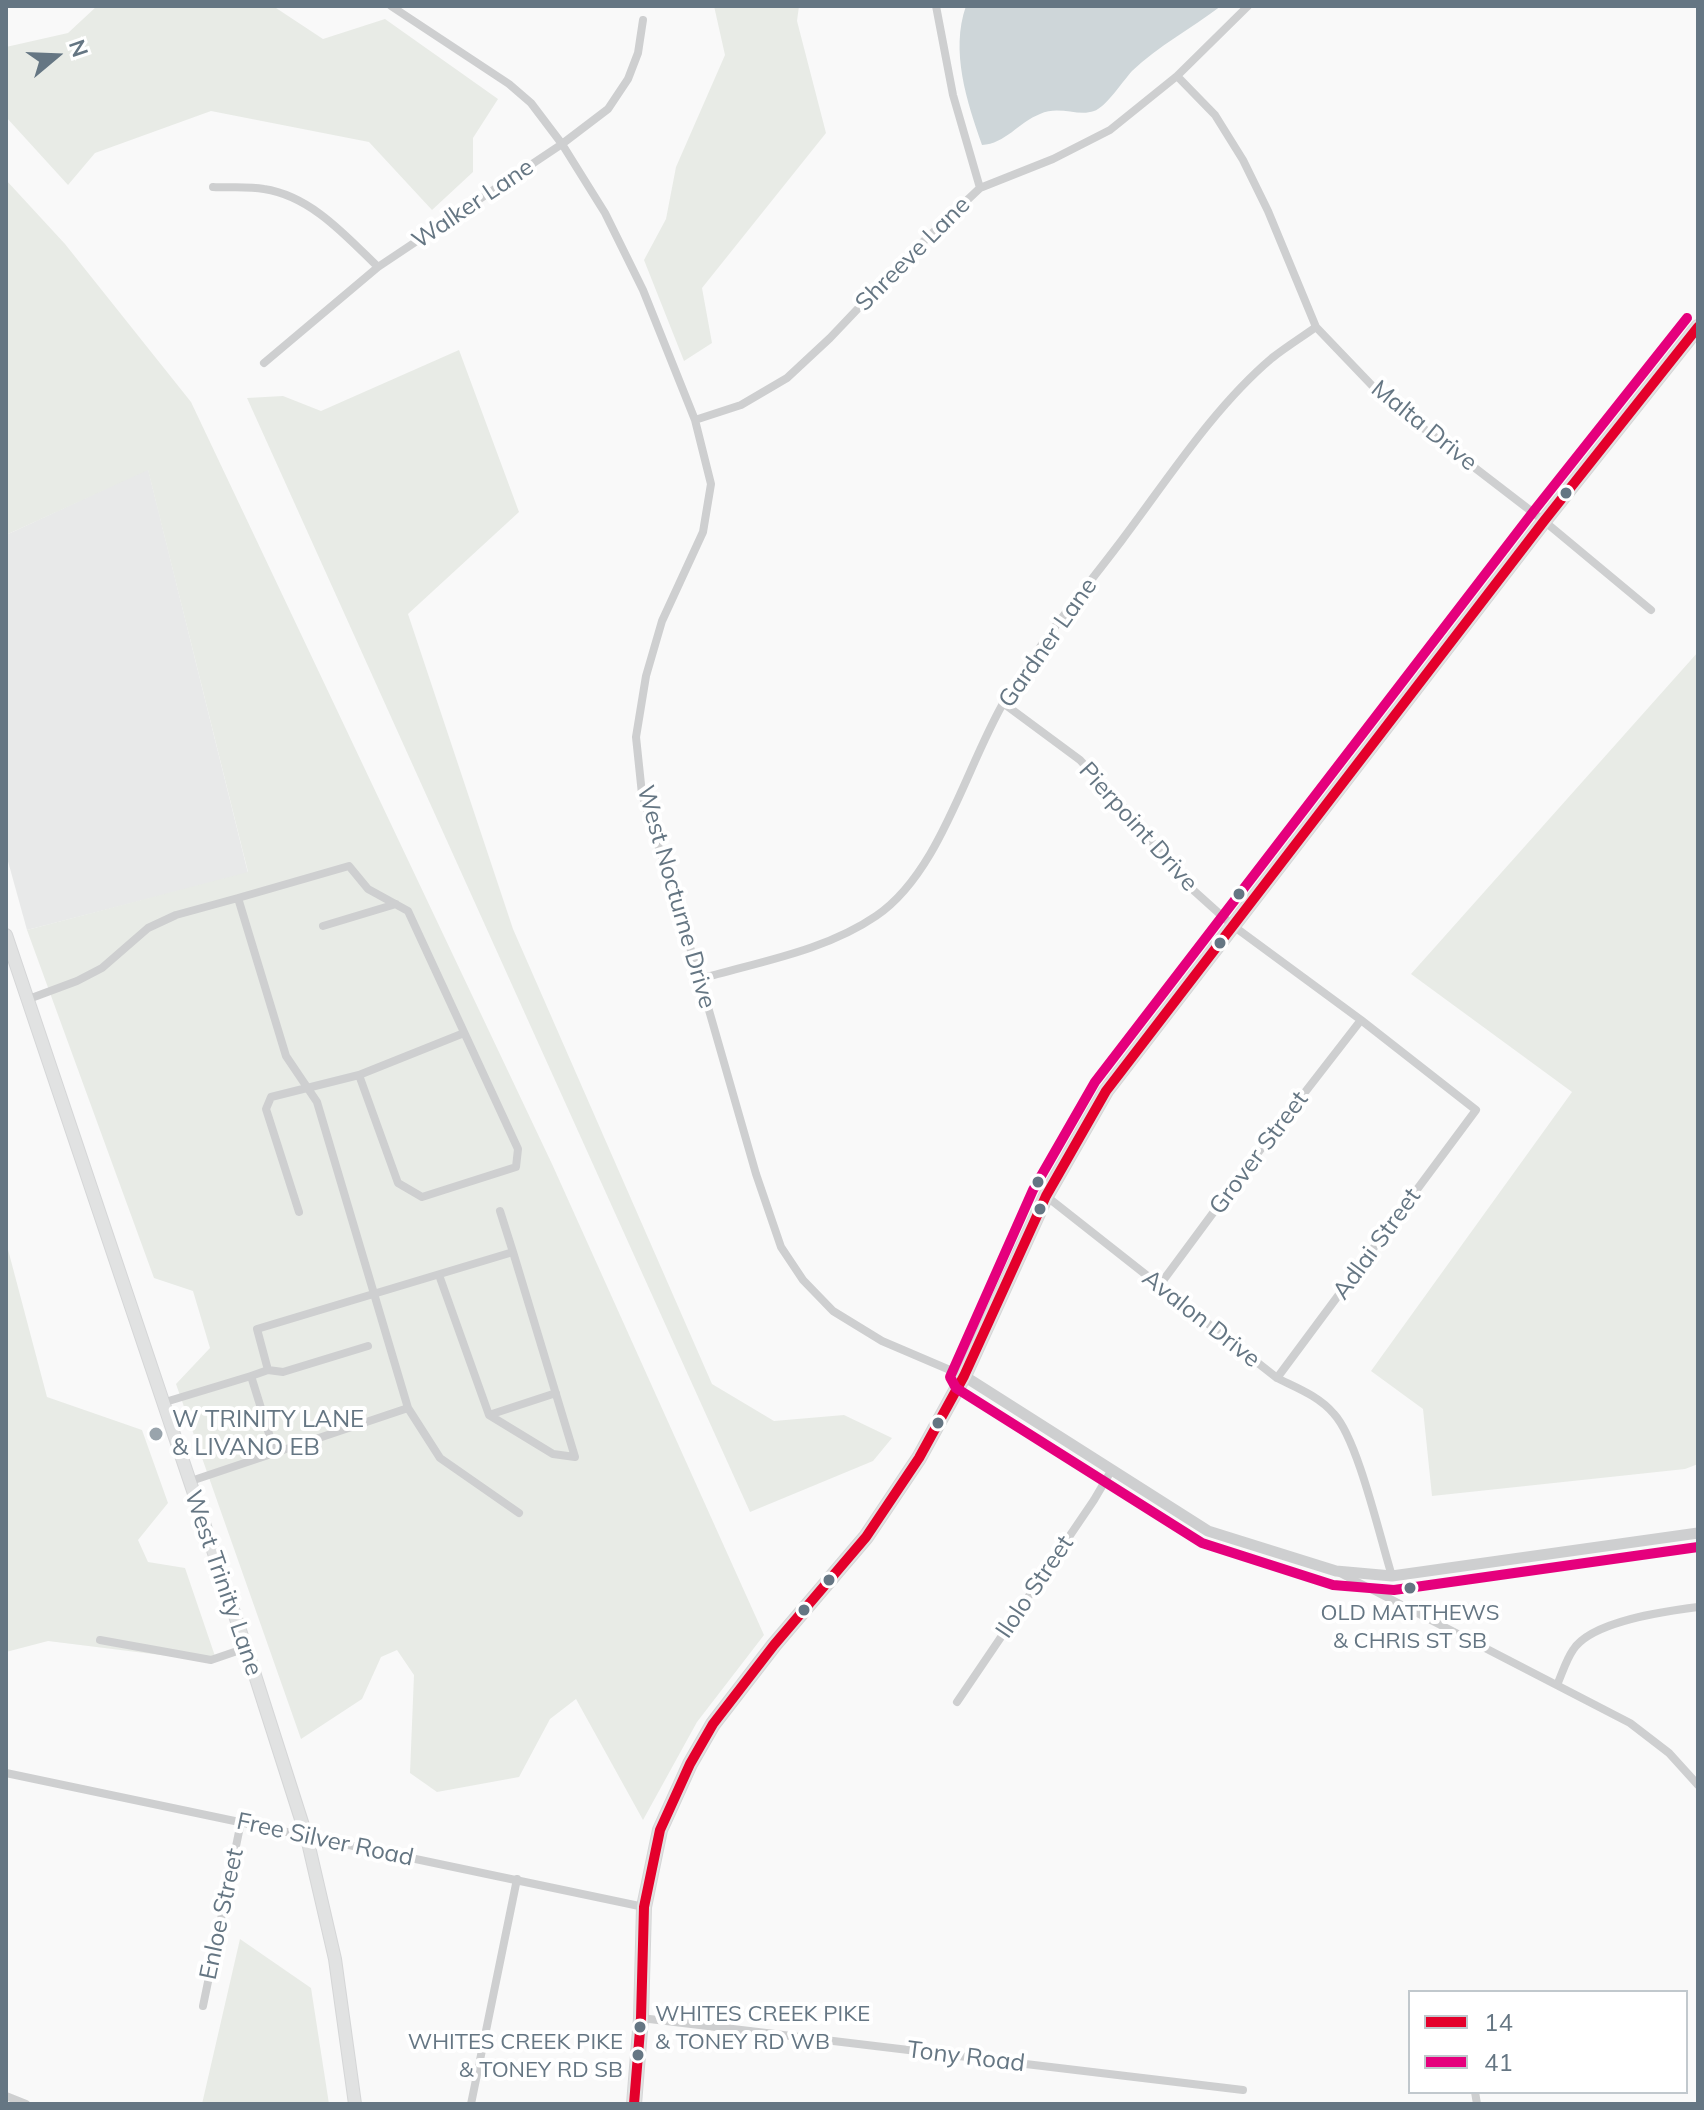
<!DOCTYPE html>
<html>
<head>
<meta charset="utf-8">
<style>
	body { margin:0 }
	#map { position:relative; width:1704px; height:2110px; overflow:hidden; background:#f9f9f9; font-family:Mulish,sans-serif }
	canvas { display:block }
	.frame { position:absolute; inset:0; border:8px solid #657683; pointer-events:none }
	.legend { position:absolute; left:1408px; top:1990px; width:280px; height:104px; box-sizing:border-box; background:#fff; border:2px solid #c1c8cd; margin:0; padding:10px 14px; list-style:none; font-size:24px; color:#657683 }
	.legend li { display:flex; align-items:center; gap:16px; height:40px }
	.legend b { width:40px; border:2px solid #c1c8cd }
	.north { position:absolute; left:16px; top:16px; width:80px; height:80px; -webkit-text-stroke:6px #fff; paint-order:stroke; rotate:71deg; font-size:22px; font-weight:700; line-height:32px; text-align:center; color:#657683 }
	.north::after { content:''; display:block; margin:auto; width:28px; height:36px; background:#657683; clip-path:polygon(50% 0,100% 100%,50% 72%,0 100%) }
</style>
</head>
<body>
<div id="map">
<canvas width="1704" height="2110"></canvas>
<div class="frame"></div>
<ul class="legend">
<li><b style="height:10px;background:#e4002b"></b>14</li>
<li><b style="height:10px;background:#e5007d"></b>41</li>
</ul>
<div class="north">N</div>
</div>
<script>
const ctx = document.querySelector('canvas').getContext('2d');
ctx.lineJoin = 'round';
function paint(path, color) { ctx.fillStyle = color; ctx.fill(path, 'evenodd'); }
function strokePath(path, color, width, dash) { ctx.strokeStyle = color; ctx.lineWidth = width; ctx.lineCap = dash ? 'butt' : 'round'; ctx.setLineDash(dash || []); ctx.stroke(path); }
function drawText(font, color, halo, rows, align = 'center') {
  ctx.font = font + ' Mulish,sans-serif'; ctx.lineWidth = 8; ctx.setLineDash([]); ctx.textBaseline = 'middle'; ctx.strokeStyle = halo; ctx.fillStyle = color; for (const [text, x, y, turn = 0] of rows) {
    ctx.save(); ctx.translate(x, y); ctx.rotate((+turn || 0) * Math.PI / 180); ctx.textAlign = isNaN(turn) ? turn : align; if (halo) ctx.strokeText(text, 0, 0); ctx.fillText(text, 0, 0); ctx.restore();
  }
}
paint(new Path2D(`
	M148,469L248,873L27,930L6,854V535Z`), '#e8e9e9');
paint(new Path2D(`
	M97,6H273L323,39L385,19L498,99L473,138V172L432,210L369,142L211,111L95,153L68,185L6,117V47L68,33Z
	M714,6H799L797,21L826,133L702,288L712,343L684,361L644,260L666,219L676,167L725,55Z
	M6,180L65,244L191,402L552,1164L764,1635L697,1722L643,1820L576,1699L550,1719L519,1777L437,1792L410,1773L414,1675L397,1650L381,1657L362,1699L301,1739L176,1384L210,1348L193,1291L154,1278L27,930L248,872L148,470L6,535Z
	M459,350L519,512L408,614L513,929L712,1384L774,1421L844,1415L892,1438L873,1461L750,1512L247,398L283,396L321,411Z
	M1698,652V1464L1685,1469L1432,1496L1423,1409L1371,1371L1572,1092L1411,974Z
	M6,1242L47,1397L142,1430L168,1503L138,1540L148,1562L185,1568L217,1662L48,1641L6,1652Z
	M240,1939L311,1988L329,2104H202Z`), '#e8ebe6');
paint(new Path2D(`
	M966,6H1221C1192,28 1158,46 1132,71C1123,81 1105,108 1094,111C1078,117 1059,105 1040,114C1019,122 1005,144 982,145C967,102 950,51 966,6Z`), '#ced6d9');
const secondary = new Path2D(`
	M6,935L253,1669L307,1838L335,1959L355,2104`);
const primary = new Path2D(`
	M634,2104L641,2018L644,1907L660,1830L690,1764L713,1724L774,1645L866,1537L919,1458L964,1376L1046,1196L1106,1091L1544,521L1698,327`);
strokePath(secondary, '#d5d6d7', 14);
strokePath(primary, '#d5d6d7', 16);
strokePath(new Path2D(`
	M391,6L509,84L531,103L562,144L605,213L643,290L695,420L711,484L703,532L662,621L646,676L636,737L642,794L700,979L756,1174L781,1247L803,1280L833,1311L882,1341L964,1376
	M936,6L953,95L980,188
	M1177,76L1215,115L1243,160L1268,211L1316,327L1384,398L1544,521L1651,610
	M213,187C230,188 248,186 264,189C311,196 346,236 378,267
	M264,363L378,267L562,144L608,109L628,79L638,53L643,20
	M695,420L741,405L787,378L830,338L906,258L980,188L1053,159L1110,130L1177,76L1248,6
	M1003,703L1080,760L1130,814L1182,880L1232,925L1361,1020L1476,1110L1277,1378
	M238,898L349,866L368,889L408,911L518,1149L516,1167L422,1197L398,1183L359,1075L271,1097L266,1109L299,1212
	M323,926L396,904
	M700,979C758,962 825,951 876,916C940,873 966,766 1005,700C1039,643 1082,593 1122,540C1168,479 1214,407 1272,358C1286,347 1302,337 1316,327
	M26,1000L77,981L102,968L148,928L176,915L238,898L286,1056L317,1102L408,1408L188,1482
	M359,1075L464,1033
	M1046,1196L1277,1378C1297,1388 1319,1396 1334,1414C1358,1440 1380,1538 1392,1576
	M439,1275L489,1415L553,1454L575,1457L513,1252
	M1159,1286L1247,1167L1361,1020
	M368,1346L283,1372L268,1370L257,1329L513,1252L500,1211
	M268,1370L251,1376L275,1453
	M162,1403L251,1376
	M408,1408L440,1458L519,1513
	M489,1415L556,1393
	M1340,1573L1630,1723L1669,1753L1698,1785
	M100,1640L211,1660L246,1648
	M1557,1685C1562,1674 1566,1660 1573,1650C1591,1621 1666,1611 1698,1607
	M957,1702L1094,1500L1111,1471
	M6,1773L644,1907
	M203,2006L241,1822
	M641,2018L1243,2090
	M1475,2092L1477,2104
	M6,2096L26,2104
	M471,2104L517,1879`), '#cecfd0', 8);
strokePath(new Path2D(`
	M964,1376L1208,1531L1336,1571L1392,1576L1698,1533`), '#cecfd0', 11);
strokePath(secondary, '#e1e2e2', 12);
strokePath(primary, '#e1e2e2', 14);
strokePath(new Path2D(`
	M634,2104L641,2018L644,1907L660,1830L690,1764L713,1724L774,1645L866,1537L919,1458L964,1376L1046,1196L1106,1091L1544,521L1698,327`), '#e4002b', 10);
strokePath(new Path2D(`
	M1687,318L1533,512L1095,1082L1033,1190L950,1377L956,1388L1202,1543L1333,1585L1394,1590L1698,1547`), '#e5007d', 10);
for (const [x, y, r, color] of [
	[1566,493,7,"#657683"],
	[1239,894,7,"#657683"],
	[1220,943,7,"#657683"],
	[1038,1182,7,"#657683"],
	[1040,1209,7,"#657683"],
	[938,1423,7,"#657683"],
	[156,1434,8,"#99a4ac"],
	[829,1580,7,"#657683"],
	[1410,1588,7,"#657683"],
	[804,1610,7,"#657683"],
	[640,2027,7,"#657683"],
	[638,2055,7,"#657683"]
]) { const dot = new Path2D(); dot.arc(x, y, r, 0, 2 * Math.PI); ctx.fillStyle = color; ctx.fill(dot); strokePath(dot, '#fff', 3); }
drawText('22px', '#657683', '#fff', [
	["OLD MATTHEWS",1410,1613],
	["& CHRIS ST SB",1410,1641],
	["WHITES CREEK PIKE",655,2014,"left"],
	["& TONEY RD WB",655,2042,"left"],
	["WHITES CREEK PIKE",623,2042,"right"],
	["& TONEY RD SB",623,2070,"right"]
]);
drawText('24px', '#657683', '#fff', [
	["Walker Lane",473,204,-34],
	["Shreeve Lane",913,254,-45],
	["Malta Drive",1424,426,39],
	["Gardner Lane",1048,643,-55],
	["Pierpoint Drive",1138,827,48],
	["West Nocturne Drive",676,897,74],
	["Grover Street",1259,1153,-53],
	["Adlai Street",1377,1244,-54],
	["Avalon Drive",1201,1319,38],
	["West Trinity Lane",223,1583,71],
	["Ilolo Street",1035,1587,-56],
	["Free Silver Road",325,1840,12],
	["Enloe Street",222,1914,-78],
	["Tony Road",966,2057,7]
]);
drawText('24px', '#657683', '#fff', [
	["W TRINITY LANE",172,1420],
	["& LIVANO EB",172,1448]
], 'left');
</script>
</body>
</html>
